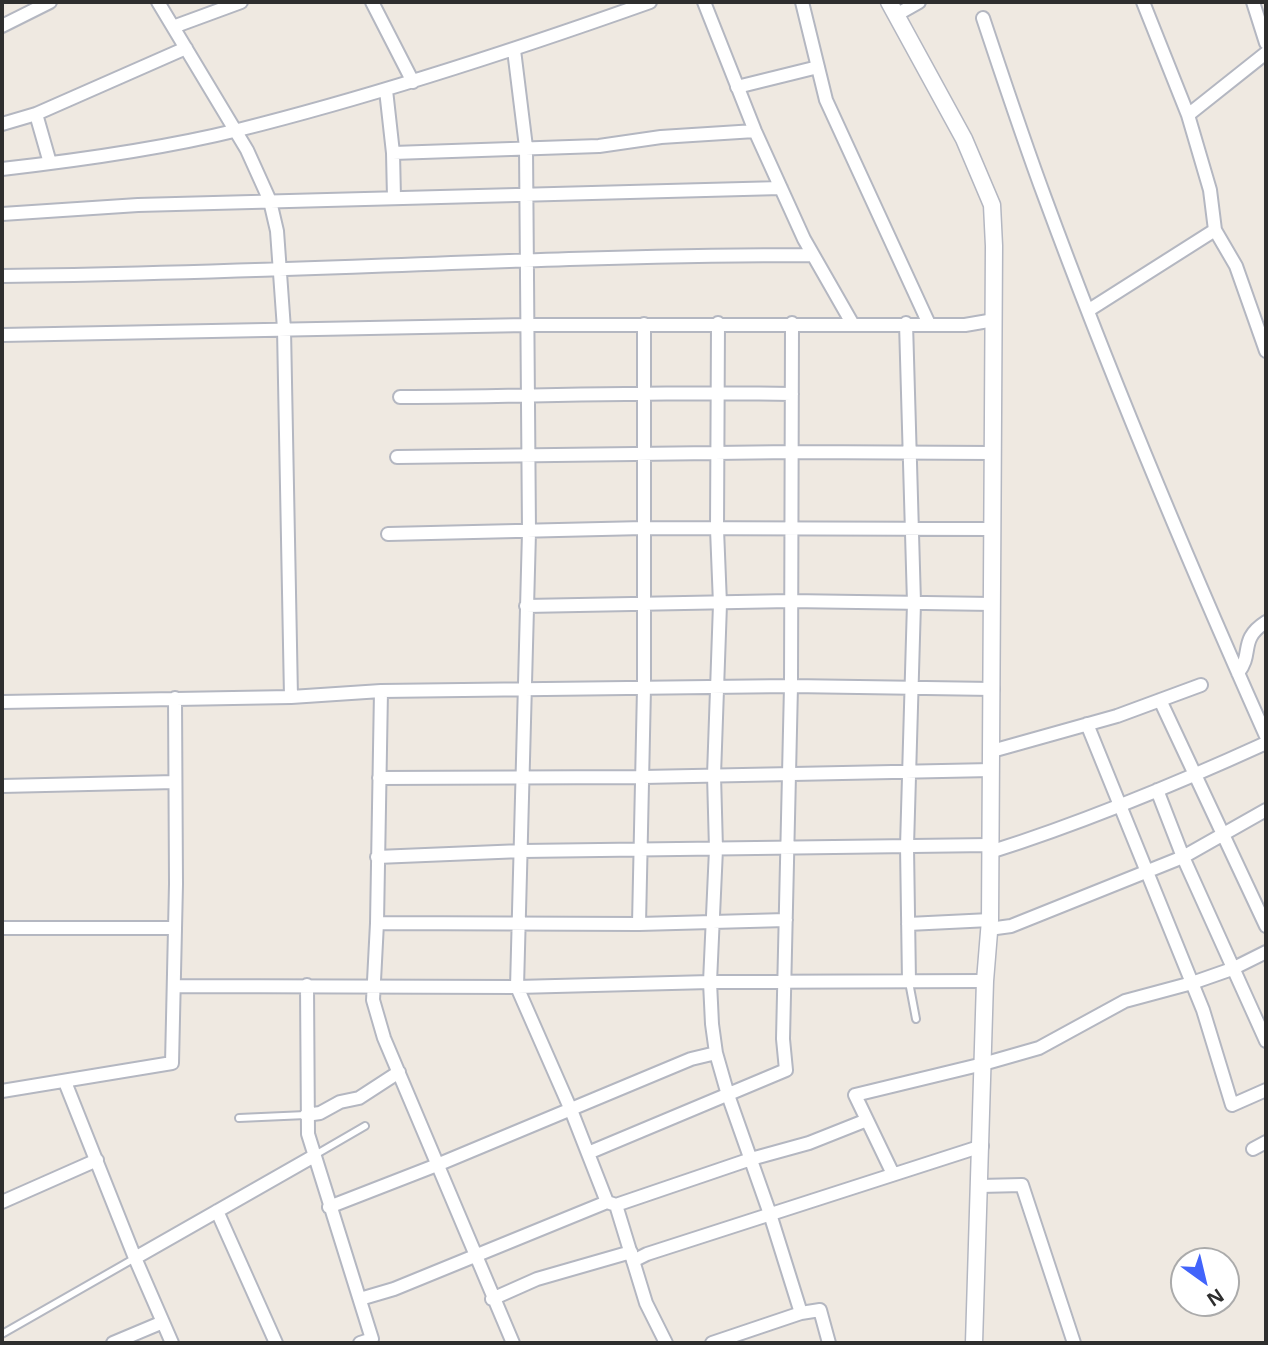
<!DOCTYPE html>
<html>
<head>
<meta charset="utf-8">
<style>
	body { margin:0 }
	#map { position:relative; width:1268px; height:1345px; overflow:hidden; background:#efe9e1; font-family:"Open Sans",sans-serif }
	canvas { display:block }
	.frame { position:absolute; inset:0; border:4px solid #2e2e2e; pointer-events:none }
	.north { position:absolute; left:1170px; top:1247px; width:70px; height:70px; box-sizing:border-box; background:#fff; border:2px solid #ababab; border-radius:50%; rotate:146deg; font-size:19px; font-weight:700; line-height:28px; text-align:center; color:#2e2e2e }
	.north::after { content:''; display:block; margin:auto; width:24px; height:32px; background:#4264fb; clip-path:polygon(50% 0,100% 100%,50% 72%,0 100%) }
</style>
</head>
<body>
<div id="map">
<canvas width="1268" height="1345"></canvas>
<div class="frame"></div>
<div class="north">N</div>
</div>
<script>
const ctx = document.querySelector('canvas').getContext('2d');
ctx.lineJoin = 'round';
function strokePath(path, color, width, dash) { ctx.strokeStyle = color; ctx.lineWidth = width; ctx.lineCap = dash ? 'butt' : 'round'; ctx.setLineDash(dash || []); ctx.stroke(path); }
const service = new Path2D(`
	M909,982L916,1019
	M239,1118L306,1115
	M315,1155L365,1126
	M2,1334L135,1258`);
const minor = new Path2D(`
	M158,2L247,150L270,201L277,231L284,329L291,697
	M372,2L413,82
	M704,2L755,131L804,239L852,323
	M802,2L826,100L929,324
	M1143,2L1188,115L1210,190L1215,230L1236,266L1266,351
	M1253,2L1266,43
	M896,15L919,2
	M983,18C1003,78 1023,139 1045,198C1112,380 1187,559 1266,736
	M2,26L50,2
	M173,27L241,2
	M514,50L526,147L529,532L517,987L571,1110L607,1202L616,1205L646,1303L666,1343
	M737,87L818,67
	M386,90L393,153L394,198
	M36,114L50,163
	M1188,115L1266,53
	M2,124L36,114L186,48
	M393,153L599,146L661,137L755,131
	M2,169C81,160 161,149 238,130C378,95 515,50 650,2
	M2,214L138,205L781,188
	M2,276C272,274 542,255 813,255
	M1089,310L1215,230
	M718,323L717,529L720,604L714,775L716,849L710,982L712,1024L716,1053L728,1095L770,1214L801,1313
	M906,323L914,603L907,846L909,982
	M2,335L527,325H965L994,320
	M400,397C531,397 662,391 792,394
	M397,457L793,452L994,453
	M388,534L644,528L993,529
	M526,606L790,601L993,604
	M1238,673C1254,653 1238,640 1266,622
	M381,691L377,923L373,1000L384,1038L513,1343
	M1160,700L1266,926
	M2,702L291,697L381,691L791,686L993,689
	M1087,724L1203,1010L1232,1105L1266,1090
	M992,751L1117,716L1201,685
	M379,778L643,777L992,770
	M2,786L175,782
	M1157,790L1183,857L1266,1041
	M990,852C1085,822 1176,784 1266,743
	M377,857L522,851L990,845
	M377,923L639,924L786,920
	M639,924L644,688V324
	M908,924L990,920
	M2,928H175
	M989,929L1011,926L1183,857L1266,810
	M307,985L308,1134L372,1339L360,1343
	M174,986L517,987L710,982L985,981
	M65,1082L135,1258L172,1343
	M2,1091L172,1063L176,884L175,698
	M306,1115L320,1113L340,1102L359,1098L399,1072
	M1253,1149L1266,1142
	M588,1153L786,1070L783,1039L791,686L792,323
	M893,1174L855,1095L983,1064L1039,1048L1125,1001L1192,983L1232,969L1266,952
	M980,1186L1022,1185L1074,1343
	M2,1202L97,1160
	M616,1205L751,1159L809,1143L867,1120
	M329,1207L437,1165L691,1059L716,1053
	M217,1211L276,1343
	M135,1258L314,1156
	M633,1261L647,1254L982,1146
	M360,1299L394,1289L607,1202
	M492,1299L537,1279L631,1252
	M113,1343L163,1322
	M712,1343L801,1313L820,1310L829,1343`);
const tertiary = new Path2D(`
	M889,2L964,139L992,205L994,246L990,920L985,981L974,1343`);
strokePath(service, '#b4b7c1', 10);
strokePath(minor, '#b4b7c1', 16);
strokePath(tertiary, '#b4b7c1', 19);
strokePath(service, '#fff', 6);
strokePath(minor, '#fff', 12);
strokePath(tertiary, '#fff', 16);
</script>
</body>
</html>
